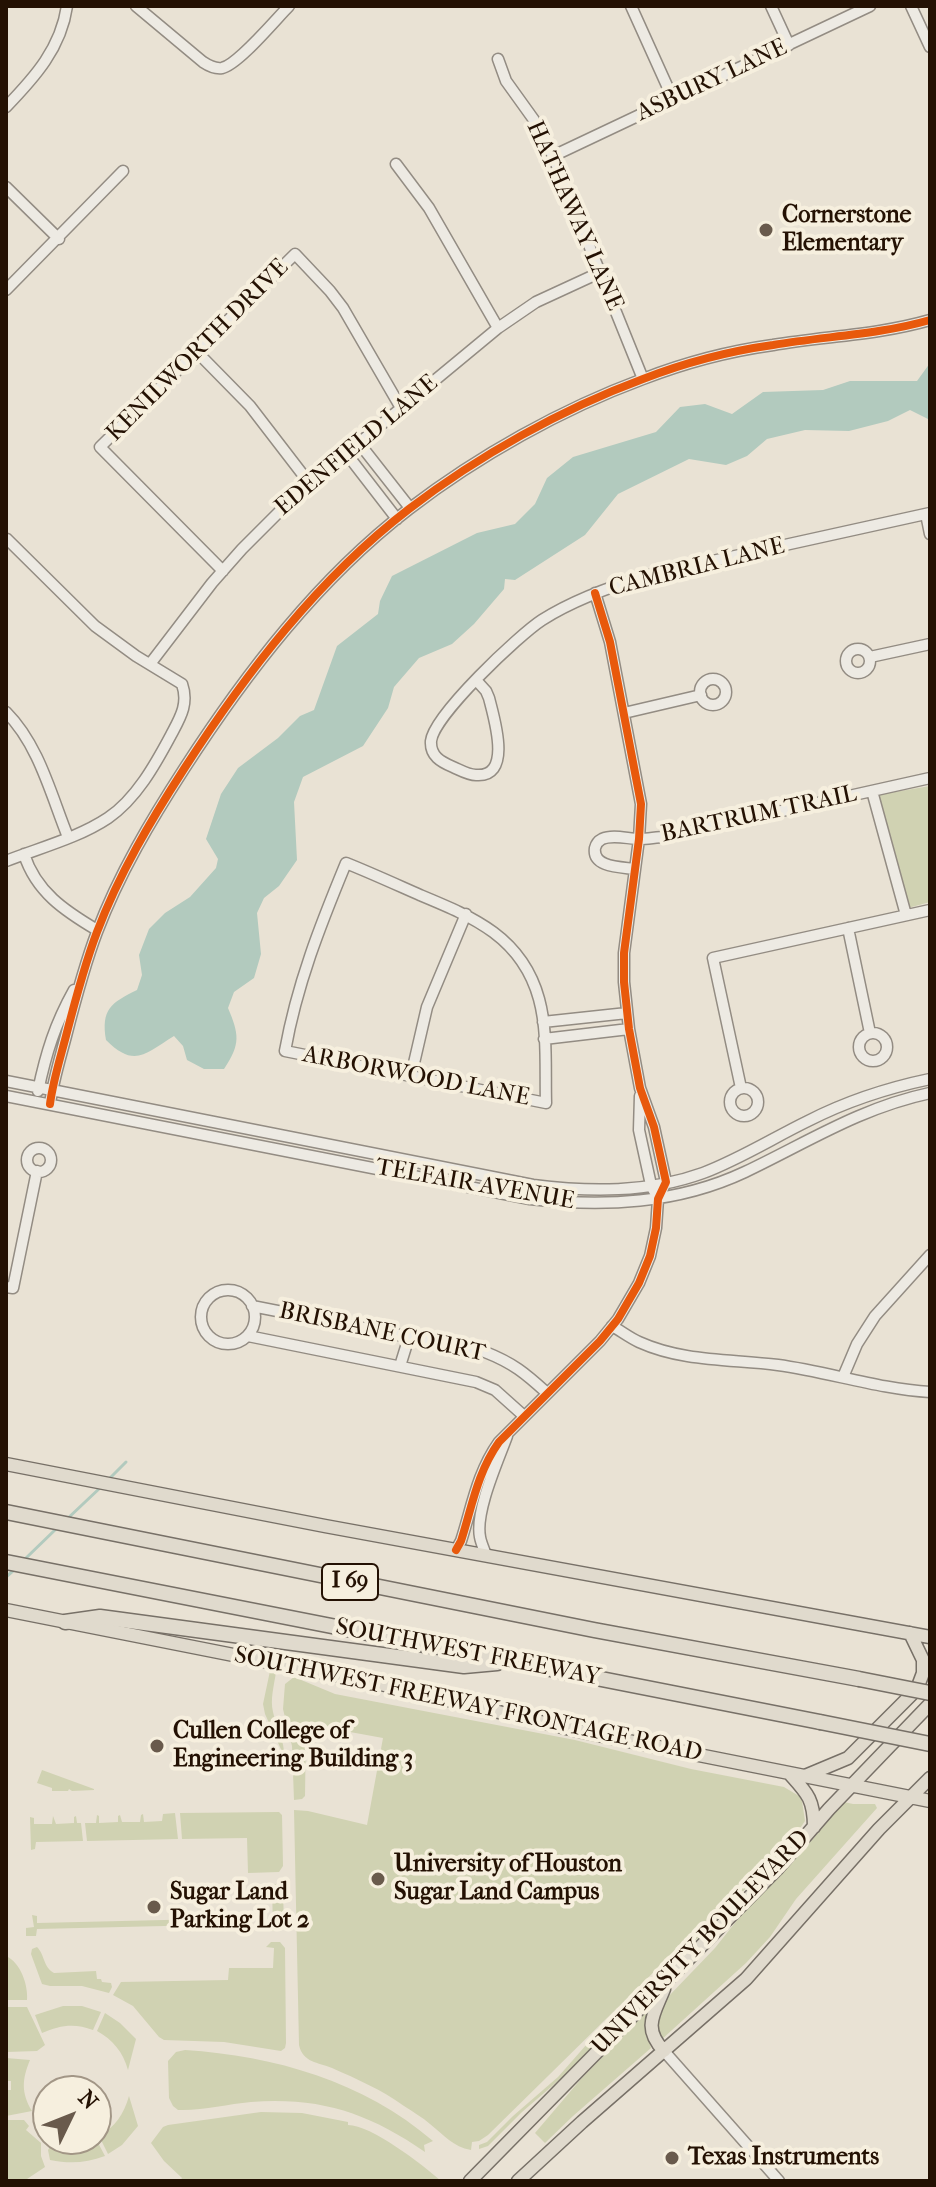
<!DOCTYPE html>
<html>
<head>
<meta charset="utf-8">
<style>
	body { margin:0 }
	#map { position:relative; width:936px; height:2187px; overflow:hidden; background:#e9e2d4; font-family:"IM FELL French Canon",serif }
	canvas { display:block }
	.frame { position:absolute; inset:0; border:8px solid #241103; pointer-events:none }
	.north { position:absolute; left:32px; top:2075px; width:80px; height:80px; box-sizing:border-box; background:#f6efde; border:2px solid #a29686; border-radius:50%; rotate:47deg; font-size:22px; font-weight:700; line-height:32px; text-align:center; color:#241103 }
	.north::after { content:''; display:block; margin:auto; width:28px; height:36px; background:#695a4c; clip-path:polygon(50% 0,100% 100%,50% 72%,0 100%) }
</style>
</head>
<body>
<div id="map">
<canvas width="936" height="2187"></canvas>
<div class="frame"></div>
<div class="north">N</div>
</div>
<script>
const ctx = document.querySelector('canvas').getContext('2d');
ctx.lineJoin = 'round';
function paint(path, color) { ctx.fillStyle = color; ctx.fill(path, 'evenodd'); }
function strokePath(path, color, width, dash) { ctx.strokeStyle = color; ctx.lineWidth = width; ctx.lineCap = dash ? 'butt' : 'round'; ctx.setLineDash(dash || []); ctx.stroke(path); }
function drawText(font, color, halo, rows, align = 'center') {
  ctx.font = font + ' "IM FELL French Canon",serif'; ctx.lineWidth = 8; ctx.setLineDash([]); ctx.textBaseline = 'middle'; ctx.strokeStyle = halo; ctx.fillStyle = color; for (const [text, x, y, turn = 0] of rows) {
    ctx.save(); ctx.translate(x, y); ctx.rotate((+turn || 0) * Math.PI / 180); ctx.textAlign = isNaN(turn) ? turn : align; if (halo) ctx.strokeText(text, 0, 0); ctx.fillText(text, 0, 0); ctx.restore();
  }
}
paint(new Path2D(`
	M930,786V902L908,908L877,795Z
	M270,1671L276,1672C274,1686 270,1699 273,1712C276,1727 285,1742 284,1756L265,1714L263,1704Z
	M294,1677L335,1694L575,1740L691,1769L784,1787L799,1796L802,1801L805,1821L790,1843L683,1953L675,1957L681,1958L565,2075L522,2112L488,2146L479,2149V2145L487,2142L513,2116L558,2077L594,2036L672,1958L667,1959L488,2135L479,2141L472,2142L471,2150C453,2147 444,2135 430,2124C422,2117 413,2112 404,2106C382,2090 357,2079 332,2068C318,2062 303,2063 299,2045L294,1810L308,1811L367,1825L383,1738L306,1724L305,1796L302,1799L294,1800L292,1746L283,1709L285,1684Z
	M42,1770L94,1789V1790L72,1791L69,1789L68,1791H52V1788L37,1783Z
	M844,1802L853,1804H875L877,1808L796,1899L770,1937L746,1963L661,2040L657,2027L666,1999L715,1948L742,1914L802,1852Z
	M279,1812L282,1815L283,1866L279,1872L248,1873L247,1838L182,1839L180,1813Z
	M175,1813L178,1839L87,1841L85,1823H96L97,1815L99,1816V1823L118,1822V1816L120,1815L122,1822H140L141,1815L143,1814L144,1822L162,1821L163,1814Z
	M53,1816L56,1824L74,1823V1817L76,1816L77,1823H81L83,1841L36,1842L35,1849L31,1850L30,1817L34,1818V1824H52Z
	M278,1884L283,1889L284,1927L279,1931H266L273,1929L272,1886L264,1885Z
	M251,1910L252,1931H250L249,1924L37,1929L36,1936H26V1928L34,1927L32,1915L37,1916V1923L249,1918Z
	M271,1942H280L285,1948L286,2043L285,2048L281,2051L224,2042L164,2040L159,2037L133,2006L113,1995L121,1982L228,1980L229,1968H273L274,1948L266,1947Z
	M37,1947C45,1955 43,1967 54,1973L96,1971L97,1979H101L102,1982L111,1983L112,1987L109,1993L82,1986H50L42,1984L31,1954L32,1949Z
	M6,1956C21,1963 28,1985 27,2000H6Z
	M63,2006H82L101,2012L93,2030C75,2023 60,2025 42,2033L35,2015Z
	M27,2007L45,2045L37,2051L6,2052V2007Z
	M651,2007L646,2026L651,2048L573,2116L545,2143L535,2133L581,2079Z
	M105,2013L120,2023L136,2039L128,2070C123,2052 113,2040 97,2031Z
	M185,2050C275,2056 363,2081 433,2141L424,2145L425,2152C368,2113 321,2097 251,2102C227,2104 202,2111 178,2110L173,2106L169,2098L168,2061L176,2052Z
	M6,2058L30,2060C22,2079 21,2093 32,2111L6,2116V2090H11V2081H6Z
	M129,2096L138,2126L122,2145L108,2154L99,2136C115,2127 124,2114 129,2096Z
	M261,2112L302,2113L348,2122V2125C371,2125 422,2164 441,2181H180L182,2178L164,2161L151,2143L163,2127L168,2125Z
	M6,2120H24L29,2126L26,2130L41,2143V2156L45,2167L24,2181H6Z
	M96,2139L105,2156C86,2163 70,2164 50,2160L48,2150L50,2147L72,2146L73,2143Z`), '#d0d2b2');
paint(new Path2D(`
	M930,363V420L910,410L888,421L849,431L805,430L767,439L747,456L726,465L689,459L618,494L585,535L515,580L505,579L504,589L474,624L452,644L419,658L394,687L388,708L363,746L303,777L294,802L297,860L279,886L264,898L257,913L261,954L254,978L234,992L228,1008C239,1034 241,1044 224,1069H204L187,1060L183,1046L174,1036C146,1053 135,1069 106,1040C101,1009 111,1003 137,990L142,975L139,955L149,929L165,913L190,897L216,868L218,859L206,839L221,794L238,768L278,738L300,716L314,710L337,646L378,614L380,601L392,576L477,533L515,524L535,504L547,478L573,457L656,432L680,407L705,404L732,414L763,392L823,390L850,381H917Z`), '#b2cabe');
strokePath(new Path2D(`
	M109,1479L126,1462
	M66,1520L101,1487
	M25,1559L57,1528
	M6,1577L14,1570`), '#b2cabe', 3);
const minor = new Path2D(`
	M136,6L203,62C209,66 215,69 222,68C238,65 276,19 289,6
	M631,6L673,99
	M771,6L789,45
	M911,6L930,47
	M498,59L506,81L534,120L553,156L643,379
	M6,107C35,77 61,48 67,6
	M553,156L870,6
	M396,164L429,208L498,328
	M6,187L59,239
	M6,290L123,171
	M197,352L250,406L310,484
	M359,443L410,508
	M346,453L397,519
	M926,514L930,534
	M6,541L7,539L95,626L136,656L182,684C189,704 180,718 171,735C155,765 136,799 108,818C78,838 39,848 6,861
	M223,571L100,447L295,254L330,291L343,308L401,408
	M846 661a12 12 0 1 1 24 0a12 12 0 1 1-24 0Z
	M870,657L930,644
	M150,664L212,583L242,549L281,510L330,467L498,328L536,302L601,272
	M700 692a13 13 0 1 1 26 0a13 13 0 1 1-26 0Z
	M476,680L486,691L489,698C494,718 513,778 476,775C468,775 460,770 453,767C441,762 430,756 431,741C434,715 519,635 542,620C575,599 612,586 649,575L930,513
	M6,712C39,745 51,795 68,837
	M624,713L701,695
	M872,791L906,915
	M24,854C36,892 65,911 97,930
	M346,863C371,873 395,884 420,895C473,917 522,937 539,999C548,1032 545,1069 546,1103L285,1051C297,984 320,926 346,863Z
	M635,869C622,867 592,868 595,848C596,844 598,841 602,839C613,834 628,839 640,839C648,839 657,837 665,837L930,778
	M848,928L870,1033
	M543,1022L627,1013
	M859 1047a14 14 0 1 1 28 0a14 14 0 1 1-28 0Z
	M544,1039L629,1029
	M411,1076L427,1007L466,914
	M6,1081L533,1185C589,1192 648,1193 703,1173C740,1159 773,1138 808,1121C847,1101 887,1088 930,1079
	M730 1102a14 14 0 1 1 28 0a14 14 0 1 1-28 0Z
	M741,1088L713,958L930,910
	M38,1091C46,1053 55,1024 74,990
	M6,1096L530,1199C604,1207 677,1204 745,1172C808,1142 860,1108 930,1093
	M640,1096L639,1130L651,1185L654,1191
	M50,1104C53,1081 60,1059 66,1036C75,1001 84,966 97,932C119,874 151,820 184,769C246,673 318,579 409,509C478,456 562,409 643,379C684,363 730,351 773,345C826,336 878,335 930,320
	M27 1160a12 12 0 1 1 24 0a12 12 0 1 1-24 0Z
	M6,1287L13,1288L37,1171
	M201 1317a27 27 0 1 1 54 0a27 27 0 1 1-54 0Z
	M252,1306L485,1352C513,1363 525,1373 547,1393
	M612,1326C621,1331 630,1338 639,1342C683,1362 731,1359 778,1365C829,1372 879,1389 930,1392
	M248,1336L476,1382L495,1390L524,1416
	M400,1366L409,1337
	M843,1377L857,1344L875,1316L930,1255
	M456,1550L461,1541C472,1507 477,1473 499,1442L600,1341L618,1319L639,1283L650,1256L656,1228L658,1199L666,1182L654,1127L640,1088L629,1029L624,982V953L639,839L641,804L610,642L595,593
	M486,1555C484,1549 481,1543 480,1537C475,1511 498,1461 507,1436
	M664,2051L779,2181`);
const major = new Path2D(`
	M6,1464L325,1526L930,1637
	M6,1610L385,1685L583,1732L930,1801
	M789,1773C807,1793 814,1799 814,1827
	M805,1776L848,1758L917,1689L923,1673V1660L910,1633
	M664,2051C642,2028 654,2014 664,1989
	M470,2181L777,1869L829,1809L930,1704
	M518,2181L582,2122L746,1979L879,1829L930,1778`);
const highway = new Path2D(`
	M6,1512L594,1630L859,1679
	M6,1562L820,1722
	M65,1622L100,1617L464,1666L497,1663`);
strokePath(minor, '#938c83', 13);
strokePath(major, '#777067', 15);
strokePath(highway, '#777067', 17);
strokePath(minor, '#edeae3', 10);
strokePath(major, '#e0dacd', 12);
strokePath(highway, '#e0dacd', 14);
const highwayBridge = new Path2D(`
	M859,1679L930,1693
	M820,1722L930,1744`);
strokePath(highwayBridge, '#777067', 17, []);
strokePath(highwayBridge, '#e0dacd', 14);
strokePath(new Path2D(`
	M50,1104C53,1081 60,1059 66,1036C75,1001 84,966 97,932C119,874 151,820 184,769C246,673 318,579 409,509C478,456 562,409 643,379C684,363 730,351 773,345C826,336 878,335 930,320
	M456,1550L461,1541C472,1507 477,1473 499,1442L600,1341L618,1319L639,1283L650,1256L656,1228L658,1199L666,1182L654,1127L640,1088L629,1029L624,982V953L639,839L641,804L610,642L595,593`), '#e8590c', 8);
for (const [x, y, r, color] of [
	[766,230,8,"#695a4c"],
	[157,1746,8,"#695a4c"],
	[378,1879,8,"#695a4c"],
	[154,1907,8,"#695a4c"],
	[672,2158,8,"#695a4c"]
]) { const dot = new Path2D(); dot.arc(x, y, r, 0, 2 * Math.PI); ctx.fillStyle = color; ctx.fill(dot); strokePath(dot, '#f6efde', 3); }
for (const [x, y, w] of [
	[350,1582,56]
]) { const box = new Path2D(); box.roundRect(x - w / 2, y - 18, w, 36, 6); ctx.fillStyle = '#f6efde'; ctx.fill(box); strokePath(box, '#241103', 2); }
drawText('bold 22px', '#241103', null, [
	["I 69",350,1582]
]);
drawText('24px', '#241103', '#f6efde', [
	["ASBURY LANE",712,81,-25],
	["HATHAWAY LANE",574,216,66],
	["KENILWORTH DRIVE",198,351,-45],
	["EDENFIELD LANE",357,446,-40],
	["CAMBRIA LANE",697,568,-14],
	["BARTRUM TRAIL",759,815,-12],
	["ARBORWOOD LANE",416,1077,11],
	["TELFAIR AVENUE",475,1185,10],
	["BRISBANE COURT",382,1333,12],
	["SOUTHWEST FREEWAY",468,1653,11],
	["SOUTHWEST FREEWAY FRONTAGE ROAD",468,1705,12],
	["UNIVERSITY BOULEVARD",701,1943,-46]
]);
drawText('bold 24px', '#241103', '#f6efde', [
	["Cornerstone",782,216],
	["Elementary",782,244],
	["Cullen College of",173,1732],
	["Engineering Building 3",173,1760],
	["University of Houston",394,1865],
	["Sugar Land Campus",394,1893],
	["Sugar Land",170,1893],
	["Parking Lot 2",170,1921],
	["Texas Instruments",688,2158]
], 'left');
</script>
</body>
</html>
